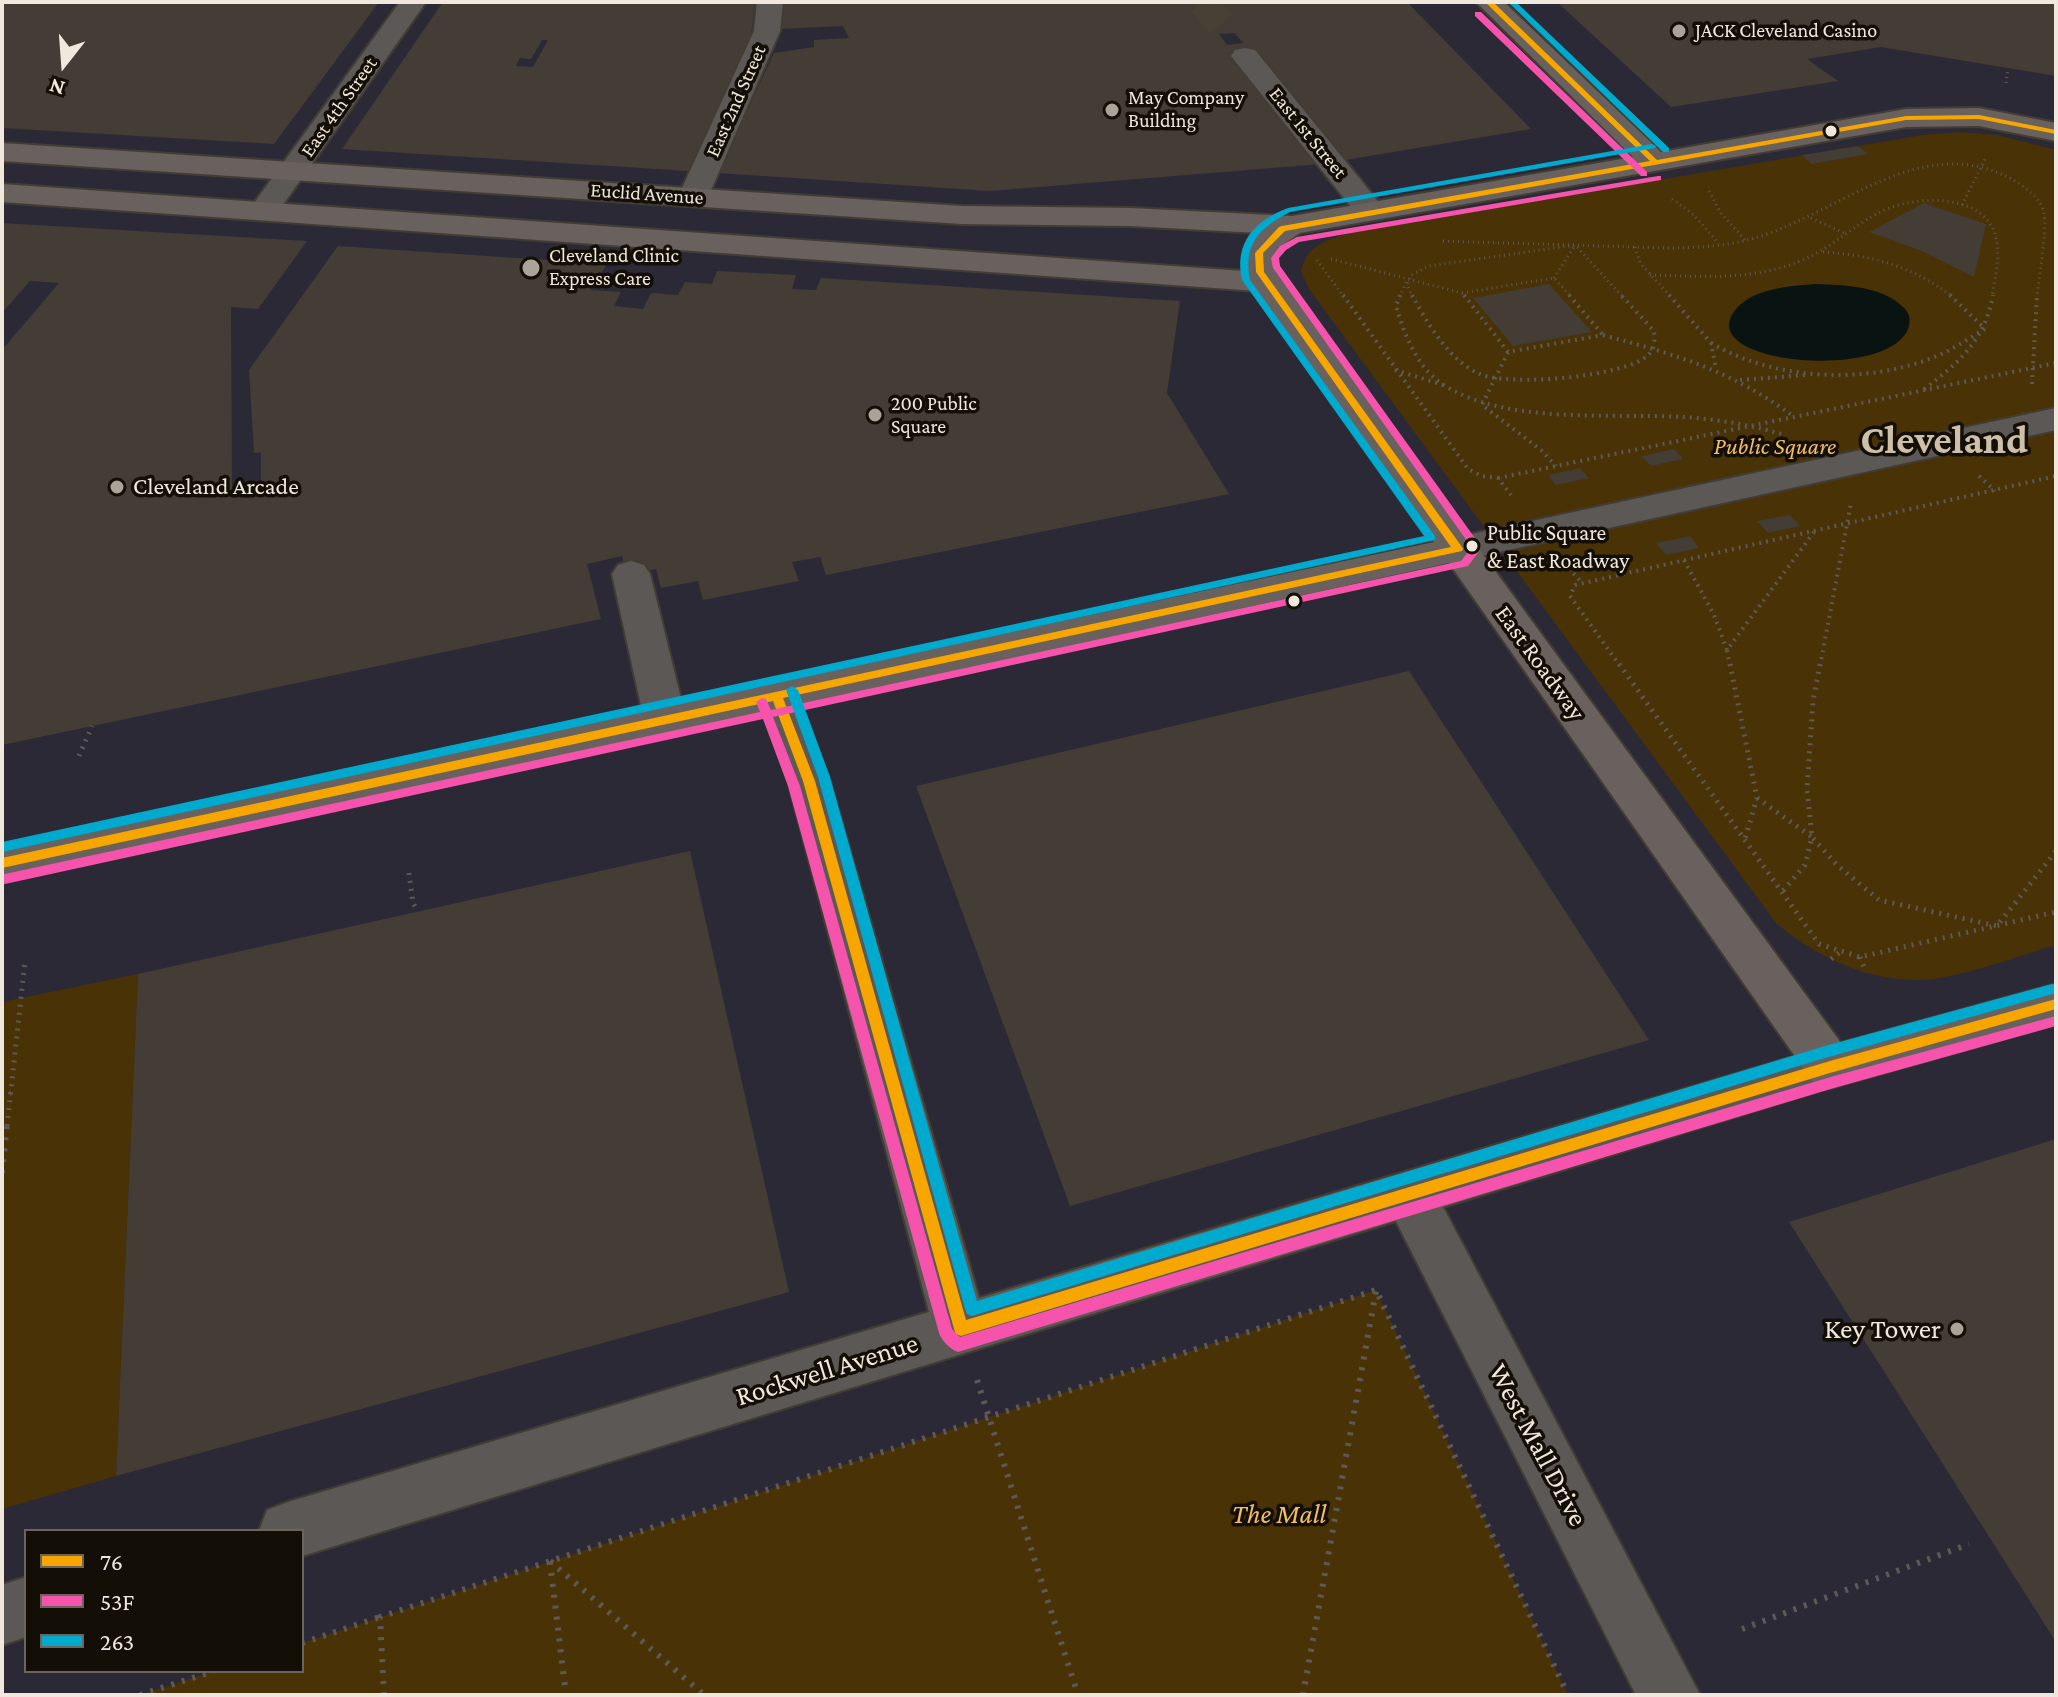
<!DOCTYPE html>
<html>
<head>
<meta charset="utf-8">
<style>
	body { margin:0 }
	#map { position:relative; width:2058px; height:1697px; overflow:hidden; background:#282217; font-family:"Crimson Pro",serif }
	canvas { display:block }
	.frame { position:absolute; inset:0; border:4px solid #f0e8dd; pointer-events:none }
	.legend { position:absolute; left:24px; top:1529px; width:280px; height:144px; box-sizing:border-box; background:#130e06; border:2px solid #6b655c; margin:0; padding:10px 14px; list-style:none; font-size:24px; color:#f0e8dd }
	.legend li { display:flex; align-items:center; gap:16px; height:40px }
	.legend b { width:40px; border:2px solid #6b655c }
	.north { position:absolute; left:24px; top:24px; width:80px; height:80px; -webkit-text-stroke:6px #130e06; paint-order:stroke; rotate:197deg; font-size:22px; font-weight:700; line-height:32px; text-align:center; color:#f0e8dd }
	.north::after { content:''; display:block; margin:auto; width:28px; height:36px; background:#f0e8dd; clip-path:polygon(50% 0,100% 100%,50% 72%,0 100%) }
</style>
</head>
<body>
<div id="map">
<canvas width="2058" height="1697"></canvas>
<div class="frame"></div>
<ul class="legend">
<li><b style="height:10px;background:#f7a600"></b>76</li>
<li><b style="height:10px;background:#f653ac"></b>53F</li>
<li><b style="height:10px;background:#00a9ce"></b>263</li>
</ul>
<div class="north">N</div>
</div>
<script>
const ctx = document.querySelector('canvas').getContext('2d');
ctx.lineJoin = 'round';
function paint(path, color) { ctx.fillStyle = color; ctx.fill(path, 'evenodd'); }
function strokePath(path, color, width, dash) { ctx.strokeStyle = color; ctx.lineWidth = width; ctx.lineCap = dash ? 'butt' : 'round'; ctx.setLineDash(dash || []); ctx.stroke(path); }
function drawText(font, color, halo, rows, align = 'center') {
  ctx.font = font + ' "Crimson Pro",serif'; ctx.lineWidth = 7; ctx.setLineDash([]); ctx.textBaseline = 'middle'; ctx.strokeStyle = halo; ctx.fillStyle = color; for (const [text, x, y, turn = 0] of rows) {
    ctx.save(); ctx.translate(x, y); ctx.rotate((+turn || 0) * Math.PI / 180); ctx.textAlign = isNaN(turn) ? turn : align; if (halo) ctx.strokeText(text, 0, 0); ctx.fillText(text, 0, 0); ctx.restore();
  }
}
paint(new Path2D(`
	M2,2H2056V1695H2ZM26,1531H302V1671H26Z`), '#2c2936');
paint(new Path2D(`
	M1962,132L1997,135L2056,150V945C2017,956 1956,980 1917,980C1866,980 1814,956 1776,923L1309,289L1301,271C1307,242 1335,237 1360,231L1922,135Z
	M138,974L116,1476L2,1509V1002Z
	M1376,1290L1568,1695H140L214,1671H302V1643Z`), '#493205');
paint(new Path2D(`
	M1816,284C1844,285 1882,286 1903,307C1910,313 1911,321 1908,329C1887,382 1690,364 1736,309C1754,288 1790,286 1816,284Z`), '#081312');
paint(new Path2D(`
	M2,2H379L274,144L2,128Z
	M443,2H755L751,36L688,171L342,149ZM542,40H548L533,67L516,66L520,58L531,59Z
	M781,2H1407L1531,129L1321,164L990,191L718,173L774,53L814,47V40L849,38L843,26L779,29ZM1235,33L1243,43L1227,45L1219,34Z
	M1557,2H2056V76L1881,47L1807,59L1838,81L1671,107Z
	M1858,146L1868,154L1812,164L1802,155Z
	M1924,203L1986,224L1974,277L1922,251L1869,232Z
	M2,223L307,241L258,309L231,307L232,489L261,485V452L254,453L249,370L338,246L607,264L590,290L621,292L614,306L643,309L651,293L678,295L685,282L712,284L717,271L796,275L792,289L816,290L821,278L1180,301L1167,393L1229,494L826,575L820,557L792,562L799,581L703,600L698,581L661,588L656,569L627,575L622,556L587,564L601,619L2,745V350L59,283L30,281L2,313Z
	M1549,284L1592,332L1513,346L1473,298Z
	M1674,449L1683,459L1651,466L1642,456Z
	M1580,468L1589,478L1556,485L1548,475Z
	M1790,515L1800,526L1768,533L1757,521Z
	M1690,536L1699,548L1666,555L1656,543Z
	M1409,671L1649,1040L1070,1206L916,786Z
	M690,851L789,1292L116,1476L138,974Z
	M2056,1139V1642L1789,1222Z`), '#433d35');
strokePath(new Path2D(`
	M1203,2L1228,33`), '#464035', 29, [29, 14]);
const minor = new Path2D(`
	M400,2H426L275,216L264,219L253,216L249,210Z
	M757,2H783L780,31L708,197L704,203L693,206L682,203L678,197L754,31Z
	M1245,48L1255,50L1381,205L1385,211L1381,217L1370,220L1359,217L1231,56L1235,50Z
	M2056,408V430L1458,561L1445,558L1439,549L1445,540L1458,537Z
	M631,561L644,565L650,574L686,719L680,730L665,734L650,730L644,719L612,574L618,565Z
	M777,681L791,686L797,696L830,781L979,1298L1830,1046L1847,1052L1854,1067L1847,1082L1443,1207L1700,1695H1636L1396,1221L302,1556V1531H259L267,1510L288,1502L929,1312L788,781L757,696L763,686Z
	M26,1577V1637L2,1645V1585Z`);
const major = new Path2D(`
	M1476,2H1504L1661,152L1906,109L1979,108L2056,123V141L1979,126L1906,127L1300,233L1278,248L1276,272L1841,1043L2056,984V1024L1830,1088L1813,1082L1449,563L2,880V846L1434,542L1257,291L2,202V184L1244,271L1246,249L1259,233L1130,226L962,224L2,161V143L962,206L1130,208L1292,216L1633,157Z`);
strokePath(minor, '#423d34', 4);
strokePath(major, '#423d34', 4);
strokePath(new Path2D(`
	M2006,83L2008,68
	M1709,191L1720,212L1745,240
	M1672,199L1694,215L1719,244
	M1962,205L1986,157
	M1811,218L1846,234
	M1443,241C1496,243 1548,244 1601,246C1644,247 1690,251 1734,243C1830,226 1917,123 2017,182C2027,189 2042,200 2044,213C2047,233 2039,275 2037,297
	M1635,247L1640,263L1671,297
	M1823,252C1872,255 1914,267 1953,297
	M1331,259L1462,293
	M1317,260L1344,297
	M1650,275C1695,276 1740,280 1783,267C1827,254 1842,233 1878,213C1910,196 1977,191 1994,231C2002,251 1995,277 1992,297
	M1554,278L1575,245
	M1400,297L1407,280
	M1413,297L1407,285L1411,275L1429,266L1575,245L1623,297
	M1465,297L1462,293L1554,278L1571,297`), '#5e5954', 3, [1, 4]);
strokePath(new Path2D(`
	M1343,295L1468,469L1481,476L1498,478L1511,495
	M1400,295L1396,306C1404,334 1417,367 1442,384C1505,425 1610,413 1683,417C1717,419 1751,425 1785,435
	M1412,295C1428,324 1449,361 1480,374C1508,387 1629,377 1649,354C1655,348 1655,340 1654,331L1621,295
	M1464,295L1508,352L1603,335
	M1569,295L1603,335
	M1669,295L1711,343L1716,369
	M1603,335C1679,356 1728,369 1793,416
	M1711,343C1776,381 1867,385 1937,356C1954,349 1969,338 1985,329L1950,295
	M1508,352L1482,405L1541,450L1556,466
	M1395,370L1443,385
	M1740,380L1806,375
	M2032,384L2037,295
	M1924,389C1959,363 1985,340 1993,295
	M1979,476L1995,491
	M1498,478L2056,363
	M1684,560L1714,615L1727,650
	M1569,568L1581,582
	M1620,666L1570,596L1575,585L2056,476
	M1730,666L1727,650L1814,532
	M1820,666L1851,503`), '#5e5954', 4, [2, 5]);
strokePath(new Path2D(`
	M1619,664L1819,944L1860,957L2056,912
	M1730,664L1757,798L1744,842
	M1820,664L1813,701L1807,790L1812,837L1837,865L1879,900L1997,926L2056,851
	M79,756L92,726
	M1757,798L1812,837L1805,865L1782,892
	M409,873L413,903L418,911
	M1860,957L1866,972
	M1831,959L1842,951
	M2,1095L11,1093
	M7,1126L25,961`), '#5e5954', 5, [2, 6]);
strokePath(new Path2D(`
	M2,1173L7,1124
	M977,1380L1078,1695
	M550,1561L704,1695
	M550,1562L566,1695
	M1742,1629L1969,1544
	M302,1643L380,1617
	M140,1695L214,1671
	M384,1695L380,1617L1376,1290L1568,1695
	M1303,1695L1376,1291`), '#5e5954', 6, [3, 8]);
paint(minor, '#5c5856');
paint(major, '#68615d');
paint(new Path2D(`
	M1485,2H1493L1657,160L1906,116L1979,115L2056,130V134L1979,119L1906,120L1285,231L1263,253L1264,272L1462,547L1463,549L1462,551L783,698L815,781L966,1320L1830,1061L2056,999V1009L1830,1073L961,1336L956,1334L954,1329L803,781L773,701L2,868V858L1451,547L1256,272L1255,253L1279,227L1282,226L1650,161Z`), '#f7a600');
paint(new Path2D(`
	M1475,12H1481L1647,172V176H1641L1475,16Z
	M1658,176H1661V180L1299,242L1286,250L1279,258L1280,266L1477,541L1478,553L1468,566L773,717L800,786L952,1329L960,1337L1834,1076L2056,1016V1026L1834,1088L958,1352C950,1349 942,1341 939,1333L788,786L763,719L5,884L2,883V875L5,874L760,712L756,702L762,698L766,699L771,710L1461,561L1468,552L1467,541L1273,268L1271,258L1280,246L1297,237Z`), '#f653ac');
paint(new Path2D(`
	M1508,2H1516L1669,148V152H1663Z
	M1652,144L1656,146L1655,148L1290,212C1260,228 1243,243 1250,280L1435,536V540L2,852V842L1424,536L1242,280C1234,243 1254,221 1288,208Z
	M792,686L798,690L830,777L977,1301L1825,1046L2052,984L2056,985V993L1825,1058L972,1316L967,1314L965,1309L818,777L786,690Z`), '#00a9ce');
for (const [x, y, r, color] of [
	[1679,31,8,"#aaa398"],
	[1112,110,8,"#aaa398"],
	[1831,131,7,"#f0e8dd"],
	[531,268,10,"#aaa398"],
	[875,415,8,"#aaa398"],
	[117,487,8,"#aaa398"],
	[1472,546,7,"#f0e8dd"],
	[1294,601,7,"#f0e8dd"],
	[1957,1329,8,"#aaa398"]
]) { const dot = new Path2D(); dot.arc(x, y, r, 0, 2 * Math.PI); ctx.fillStyle = color; ctx.fill(dot); strokePath(dot, '#130e06', 3); }
drawText('20px', '#f0e8dd', '#130e06', [
	["JACK Cleveland Casino",1695,31],
	["May Company",1128,98],
	["Building",1128,121],
	["Cleveland Clinic",549,256],
	["Express Care",549,279],
	["200 Public",891,404],
	["Square",891,427]
], 'left');
drawText('20px', '#f0e8dd', '#130e06', [
	["East 2nd Street",736,101,-66],
	["East 4th Street",339,107,-55],
	["East 1st Street",1308,133,51],
	["Euclid Avenue",647,194,4]
]);
drawText('22px', '#f0e8dd', '#130e06', [
	["Public Square",1487,533],
	["& East Roadway",1487,561]
], 'left');
drawText('italic 24px', '#f2be66', '#130e06', [
	["Public Square",1775,447]
]);
drawText('24px', '#f0e8dd', '#130e06', [
	["Cleveland Arcade",133,487]
], 'left');
drawText('24px', '#f0e8dd', '#130e06', [
	["East Roadway",1540,663,54]
]);
drawText('28px', '#f0e8dd', '#130e06', [
	["Key Tower",1941,1329]
], 'right');
drawText('28px', '#f0e8dd', '#130e06', [
	["Rockwell Avenue",827,1370,-17],
	["West Mall Drive",1538,1445,62]
]);
drawText('italic 28px', '#f2be66', '#130e06', [
	["The Mall",1279,1514]
]);
drawText('bold 40px', '#cebfa8', '#130e06', [
	["Cleveland",1944,441]
]);
</script>
</body>
</html>
